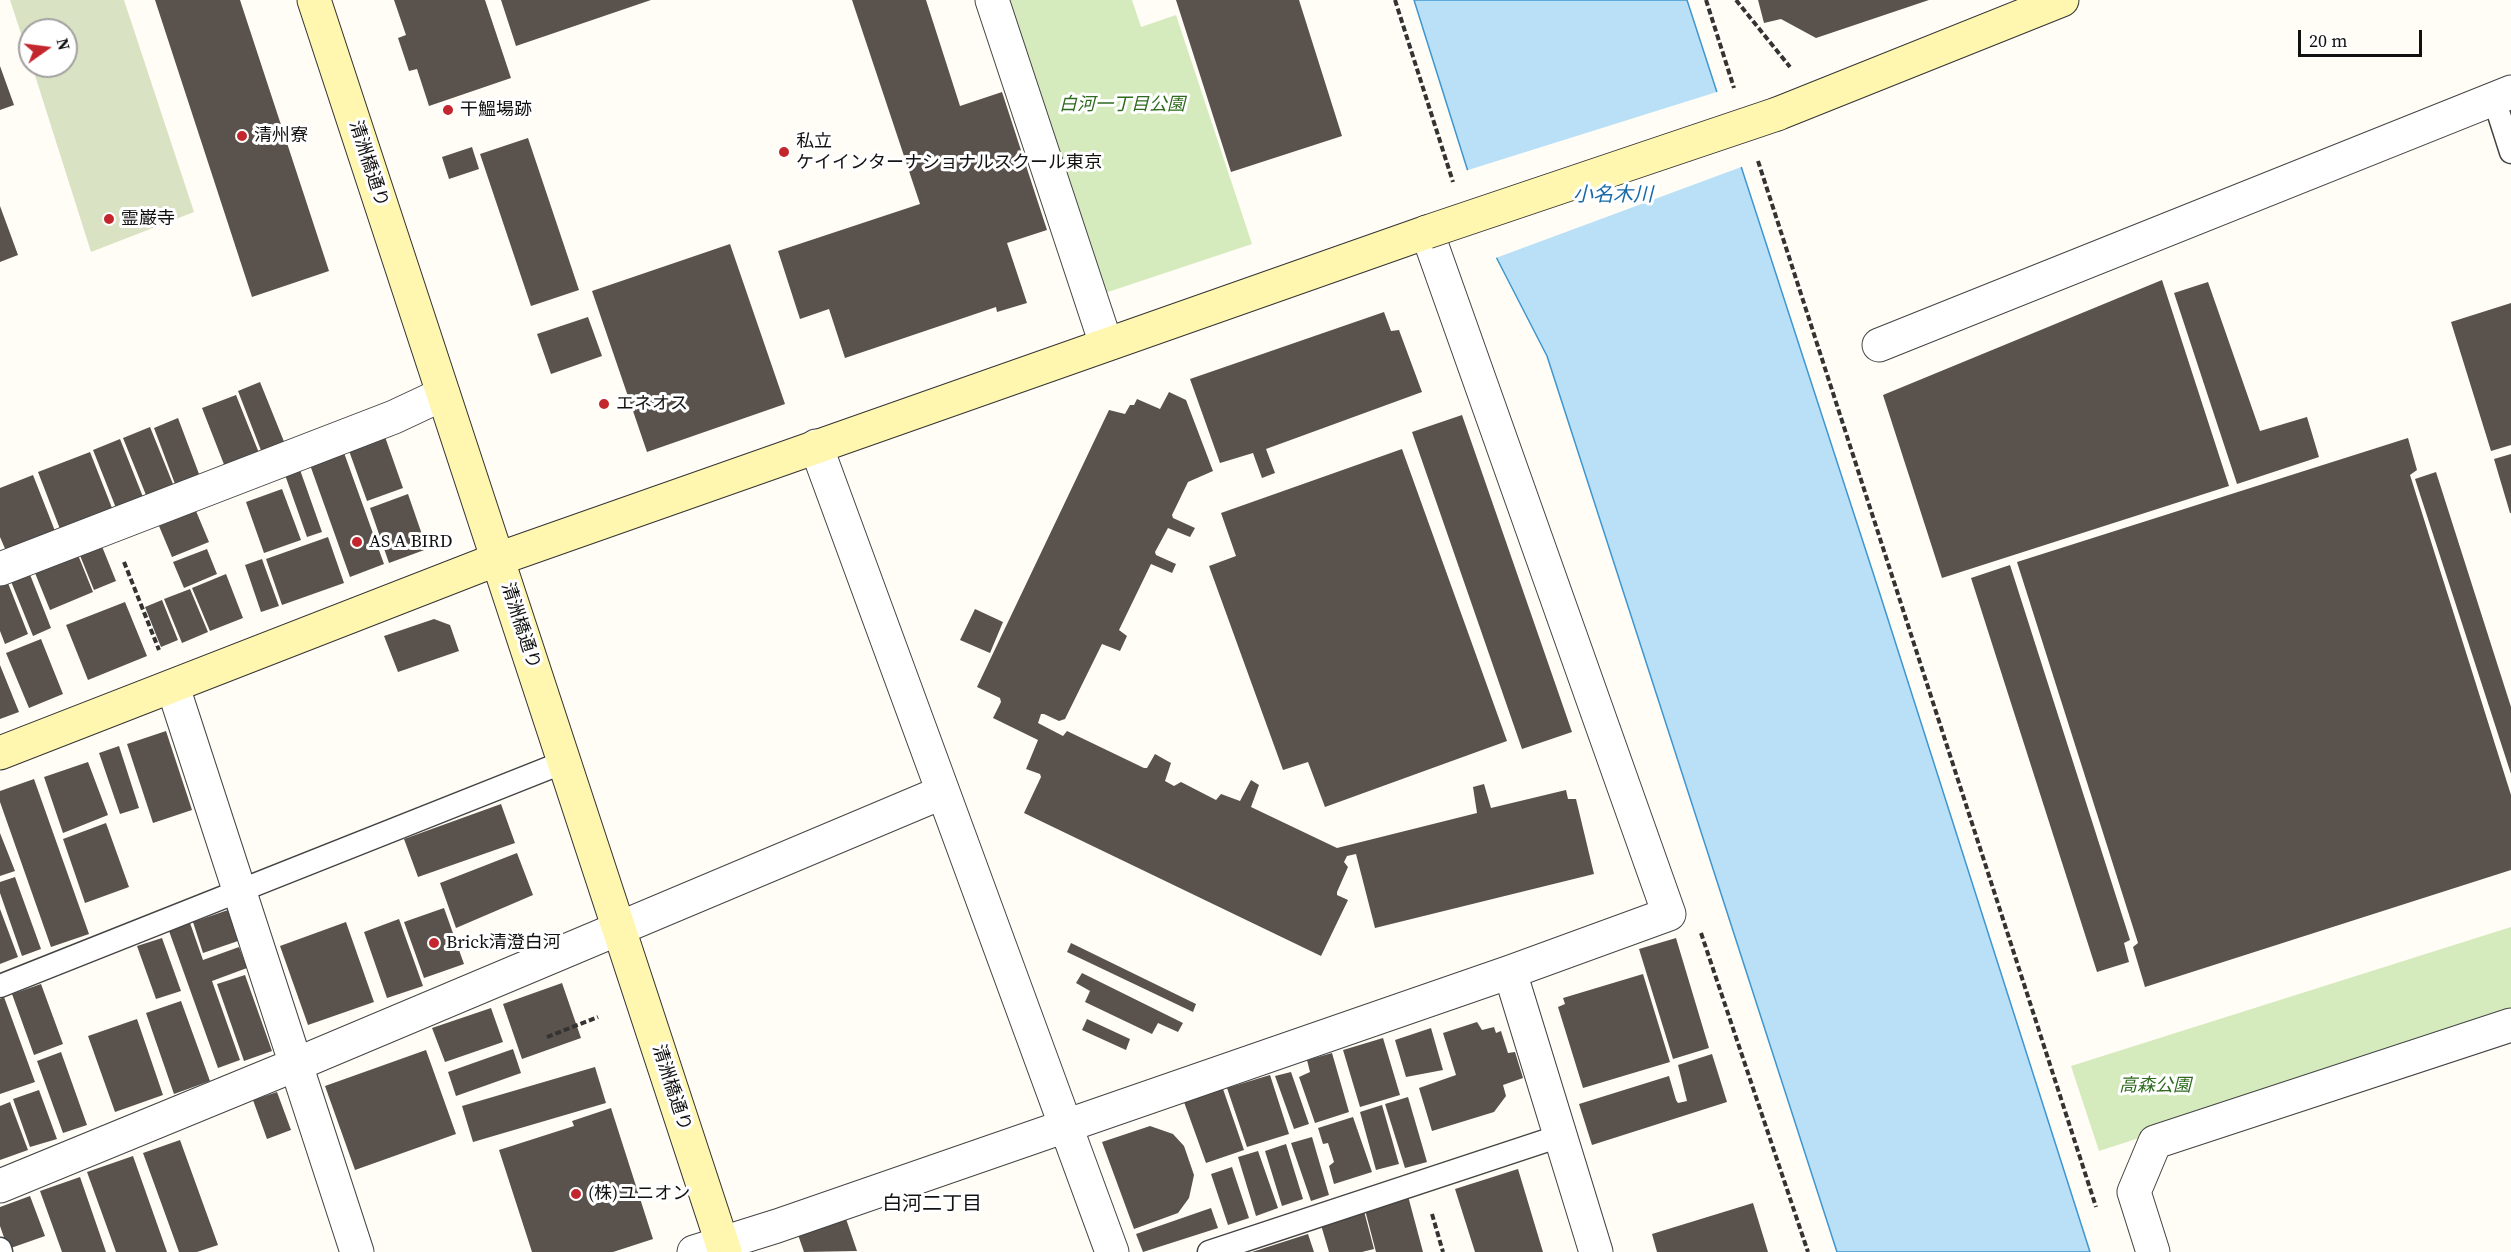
<!DOCTYPE html>
<html>
<head>
<meta charset="utf-8">
<style>
	body { margin:0 }
	#map { position:relative; width:2511px; height:1252px; overflow:hidden; background:#fffdf5; font-family:"Source Serif 4",serif }
	canvas { display:block }
	.north { position:absolute; left:18px; top:18px; width:60px; height:60px; box-sizing:border-box; background:#fff; border:2px solid #a0a0a0; border-radius:50%; rotate:76deg; font-size:16px; font-weight:700; line-height:24px; text-align:center; color:#111 }
	.north::after { content:''; display:block; margin:auto; width:21px; height:27px; background:#c4262e; clip-path:polygon(50% 0,100% 100%,50% 72%,0 100%) }
	.scale { position:absolute; left:2298px; top:30px; width:124px; height:27px; box-sizing:border-box; border:3px solid #111; border-top:0; padding-left:8px; font-size:18px; line-height:21px; white-space:nowrap; color:#111; -webkit-text-stroke:4px #fff; paint-order:stroke }
</style>
</head>
<body>
<div id="map">
<canvas width="2511" height="1252"></canvas>
<div class="north">N</div>
<div class="scale">20 m</div>
</div>
<script>
const ctx = document.querySelector('canvas').getContext('2d');
ctx.lineJoin = 'round';
function paint(path, color) { ctx.fillStyle = color; ctx.fill(path, 'evenodd'); }
function strokePath(path, color, width, dash) { ctx.strokeStyle = color; ctx.lineWidth = width; ctx.lineCap = dash ? 'butt' : 'round'; ctx.setLineDash(dash || []); ctx.stroke(path); }
function drawText(font, color, halo, rows, align = 'center') {
  ctx.font = font + ' "Source Serif 4","Noto Sans JP",serif'; ctx.lineWidth = 6; ctx.setLineDash([]); ctx.textBaseline = 'middle'; ctx.strokeStyle = halo; ctx.fillStyle = color; for (const [text, x, y, turn = 0] of rows) {
    ctx.save(); ctx.translate(x, y); ctx.rotate((+turn || 0) * Math.PI / 180); ctx.textAlign = isNaN(turn) ? turn : align; if (halo) ctx.strokeText(text, 0, 0); ctx.fillText(text, 0, 0); ctx.restore();
  }
}
paint(new Path2D(`
	M1003,0H1132L1141,27L1176,15L1252,244L1102,294Z
	M2511,927V1018L2099,1151L2071,1066Z`), '#d5ebbd');
paint(new Path2D(`
	M10,0H124L194,212L91,252L32,66H66V30H30V61Z`), '#d9e3c4');
const water = new Path2D(`
	M1414,0H1687L1878,588L2090,1252H1837L1547,356L1493,251Z`);
paint(water, '#b9e0f7');
strokePath(water, '#3f96cf', 1.5);
paint(new Path2D(`
	M1720,91L1744,166L1493,259L1465,171Z`), '#fffdf5');
paint(new Path2D(`
	M155,0H240L329,271L252,297Z
	M394,0H485L511,78L429,106L417,69L409,71L398,38L406,35Z
	M501,0H651L516,46Z
	M852,0H926L960,106L1002,92L1047,230L1007,243L1027,303L997,312L996,307L845,358L829,309L800,319L778,251L920,204Z
	M1176,0H1299L1342,136L1231,172Z
	M1758,0H1929L1816,38L1781,19L1764,23Z
	M0,66L14,105L0,110Z
	M528,138L579,290L531,306L480,154Z
	M472,147L479,169L449,179L442,157Z
	M0,206L18,255L0,262Z
	M730,244L785,404L647,452L592,291Z
	M2162,280L2229,486L1942,578L1883,395Z
	M2208,282L2260,431L2307,417L2319,457L2237,484L2174,293Z
	M2511,303V445L2491,451L2451,322Z
	M1384,312L1391,331L1399,330L1422,392L1266,449L1275,473L1262,478L1253,453L1220,463L1190,379Z
	M588,317L602,356L551,374L537,334Z
	M260,382L285,444L262,453L238,391Z
	M1169,392L1186,400L1213,471L1188,482L1172,515L1173,518L1195,528L1190,537L1168,528L1155,552L1156,555L1176,564L1172,573L1151,564L1119,630L1127,636L1120,651L1102,644L1065,719L1059,721L1044,714H1041L1038,723L1063,736L1067,731L1144,768H1147L1155,754L1171,763L1165,781L1174,786L1181,782L1216,800L1221,794L1240,801L1251,780L1259,785L1251,807L1337,848L1477,813L1473,787L1484,784L1491,808L1566,790L1568,799H1576L1594,874L1375,928L1356,854L1347,856L1344,862L1348,867L1337,892V895L1348,900L1321,956L1024,813L1041,777L1040,774L1026,769L1038,740L993,718L1001,702L1000,698L977,687L1109,410L1125,414L1130,405H1134L1137,399L1160,409Z
	M236,395L259,453L225,467L202,408Z
	M1462,415L1572,732L1522,749L1412,432Z
	M178,418L199,474L175,484L154,428Z
	M150,427L173,484L146,495L123,438Z
	M384,434L403,488L367,501L348,448Z
	M2408,438L2417,470L2410,475L2511,795V870L2145,987L2133,947L2138,943L2017,562Z
	M120,439L143,497L116,508L93,450Z
	M1402,449L1507,741L1325,807L1308,762L1283,770L1209,566L1236,556L1221,513Z
	M343,450L384,564L350,577L309,462Z
	M90,452L112,508L60,529L38,472Z
	M2511,454V513H2510L2494,459Z
	M299,467L322,532L307,537L284,472Z
	M2436,472L2511,707V774L2415,479Z
	M33,475L55,531L6,551L0,537V488Z
	M282,489L301,540L264,553L246,502Z
	M408,494L427,549L389,563L370,508Z
	M196,511L209,542L172,557L159,526Z
	M328,537L344,583L282,605L266,559Z
	M101,544L116,581L94,590L79,553Z
	M207,549L217,574L184,588L173,562Z
	M78,555L93,592L50,610L35,573Z
	M262,559L279,606L261,612L245,565Z
	M2010,565L2130,940L2124,943L2129,962L2097,972L1971,578Z
	M29,572L51,628L33,636L10,579Z
	M226,574L243,618L210,631L192,588Z
	M8,583L28,634L5,644L0,631V586Z
	M190,589L208,632L182,643L164,599Z
	M162,600L178,640L161,647L145,607Z
	M125,602L147,656L88,680L66,625Z
	M975,609L1003,622L990,653L960,640Z
	M434,619L450,625L459,651L398,672L384,636Z
	M41,639L63,694L29,708L6,653Z
	M0,665L19,712L0,719Z
	M166,731L192,810L153,823L127,744Z
	M119,746L139,808L120,814L99,753Z
	M88,762L108,815L63,833L44,777Z
	M34,779L89,934L51,947L0,802V791Z
	M501,804L515,843L418,877L404,839Z
	M106,823L129,887L85,903L63,839Z
	M0,833L15,871L0,876Z
	M517,853L533,895L456,928L440,883Z
	M15,877L41,949L22,956L0,893V882Z
	M444,908L464,964L424,978L404,922Z
	M0,909L18,957L0,964Z
	M228,910L238,941L203,953L193,922Z
	M399,919L423,986L387,998L364,932Z
	M346,922L374,1002L308,1025L280,946Z
	M190,923L203,960L239,947L247,968L212,981L240,1060L218,1068L169,931Z
	M162,938L181,991L156,999L137,946Z
	M1676,938L1709,1048L1673,1059L1639,949Z
	M1071,943L1196,1004L1193,1012L1067,952Z
	M1082,973L1183,1023L1178,1032L1158,1023L1152,1034L1085,1002L1090,991L1076,983Z
	M1643,974L1670,1062L1583,1088L1558,1007L1565,1004L1563,998Z
	M245,975L272,1051L244,1061L217,984Z
	M562,983L581,1038L522,1059L503,1004Z
	M41,984L63,1044L34,1055L12,994Z
	M4,997L35,1082L0,1094V999Z
	M181,1001L210,1081L174,1094L146,1013Z
	M491,1008L503,1042L445,1062L432,1028Z
	M137,1019L163,1095L115,1112L88,1036Z
	M1087,1019L1130,1039L1126,1050L1082,1030Z
	M1477,1022L1482,1030L1494,1027L1496,1033L1501,1031L1508,1053L1515,1052L1523,1078L1503,1085L1506,1096L1494,1112L1432,1131L1419,1088L1456,1075L1443,1033Z
	M1431,1028L1443,1070L1406,1077L1395,1040Z
	M1383,1038L1400,1095L1360,1107L1343,1050Z
	M513,1049L521,1073L456,1096L448,1072Z
	M426,1050L456,1134L355,1170L325,1086Z
	M61,1052L87,1125L63,1133L37,1061Z
	M1332,1053L1349,1112L1315,1123L1299,1077L1310,1072L1307,1060Z
	M1712,1054L1727,1102L1592,1145L1579,1104L1669,1076L1676,1100L1678,1103L1687,1101L1678,1065Z
	M595,1067L606,1103L473,1142L462,1106Z
	M1291,1072L1309,1124L1294,1129L1275,1076Z
	M1270,1075L1289,1134L1247,1147L1227,1088Z
	M1223,1089L1244,1150L1206,1163L1184,1102Z
	M39,1090L57,1139L30,1147L13,1099Z
	M277,1092L291,1130L267,1139L253,1100Z
	M1408,1097L1427,1162L1405,1168L1385,1104Z
	M10,1102L28,1150L0,1160V1106Z
	M1382,1105L1399,1164L1376,1170L1360,1112Z
	M611,1108L653,1239L613,1252H532L499,1150L574,1126L572,1121Z
	M1353,1117L1372,1172L1334,1184L1329,1166L1334,1162L1328,1143L1323,1144L1318,1128Z
	M1150,1126L1173,1134L1184,1146L1194,1175L1189,1198L1178,1213L1134,1229L1102,1142Z
	M1312,1137L1329,1195L1311,1201L1291,1143Z
	M180,1140L218,1245L197,1252H179L143,1153Z
	M1286,1144L1303,1199L1282,1206L1265,1151Z
	M1258,1151L1278,1208L1256,1216L1238,1157Z
	M133,1156L167,1252H116L87,1172Z
	M1232,1167L1249,1218L1228,1225L1211,1174Z
	M1518,1169L1543,1252H1475L1455,1189Z
	M80,1177L106,1252H62L40,1191Z
	M30,1196L45,1236L8,1249L0,1226V1207Z
	M1408,1196L1423,1252H1376L1365,1210Z
	M1753,1203L1768,1252H1657L1652,1234Z
	M1211,1208L1218,1228L1143,1252L1136,1234Z
	M1364,1211L1374,1249L1362,1252H1329L1321,1225Z
	M844,1213L857,1251L804,1252L796,1229Z
	M1308,1234L1314,1252H1252Z`), '#5a524d');
const lane = new Path2D(`
	M2494,99L2511,152
	M0,986L564,762
	M0,1249L1,1252
	M1209,1252L1560,1136`);
const street = new Path2D(`
	M992,0L1106,344
	M1879,345L2511,92
	M816,446L1112,1252
	M0,569L394,417L443,394
	M173,687L357,1252
	M1510,972L1596,1252
	M0,1186L297,1064L943,792
	M694,1252L777,1226L1510,972L1669,914L1427,232
	M2153,1252L2134,1192L2155,1142L2511,1025`);
const secondary = new Path2D(`
	M314,0L725,1252
	M1777,114L2062,0
	M0,753L498,559L1427,232`);
strokePath(lane, '#444', 25);
strokePath(street, '#444', 35);
strokePath(secondary, '#333', 35);
strokePath(new Path2D(`
	M1395,0L1453,182
	M1706,0L1734,88
	M1736,0L1790,67
	M1758,161L2096,1207
	M124,562L159,650
	M1701,933L1808,1252
	M547,1037L598,1017
	M1432,1214L1443,1252`), '#333', 4, [6, 3]);
strokePath(lane, '#fff', 22);
strokePath(street, '#fff', 33);
strokePath(secondary, '#fff6b0', 33);
const secondaryBridge = new Path2D(`
	M1427,232L1777,114`);
strokePath(secondaryBridge, '#333', 35, []);
strokePath(secondaryBridge, '#fff6b0', 33);
for (const [x, y, r, color] of [
	[448,110,6,"#c4262e"],
	[242,136,6,"#c4262e"],
	[784,152,6,"#c4262e"],
	[109,219,6,"#c4262e"],
	[604,404,6,"#c4262e"],
	[357,542,6,"#c4262e"],
	[434,943,6,"#c4262e"],
	[576,1194,6,"#c4262e"]
]) { const dot = new Path2D(); dot.arc(x, y, r, 0, 2 * Math.PI); ctx.fillStyle = color; ctx.fill(dot); strokePath(dot, '#fff', 2); }
drawText('italic 18px', '#2f6b1f', '#fff', [
	["白河一丁目公園",1122,105],
	["高森公園",2155,1086]
]);
drawText('18px', '#111', '#fff', [
	["干鰮場跡",460,110],
	["清州寮",254,136],
	["私立",796,142],
	["ケイインターナショナルスクール東京",796,163],
	["霊巌寺",121,219],
	["エネオス",616,404],
	["AS A BIRD",369,542],
	["Brick清澄白河",446,943],
	["(株)ユニオン",588,1194]
], 'left');
drawText('18px', '#111', '#fff', [
	["清洲橋通り",368,164,72],
	["清洲橋通り",520,626,72],
	["清洲橋通り",671,1088,72]
]);
drawText('italic 20px', '#1768a6', '#fff', [
	["小名木川",1613,196]
]);
drawText('20px', '#111', '#fff', [
	["白河二丁目",932,1205]
]);
</script>
</body>
</html>
